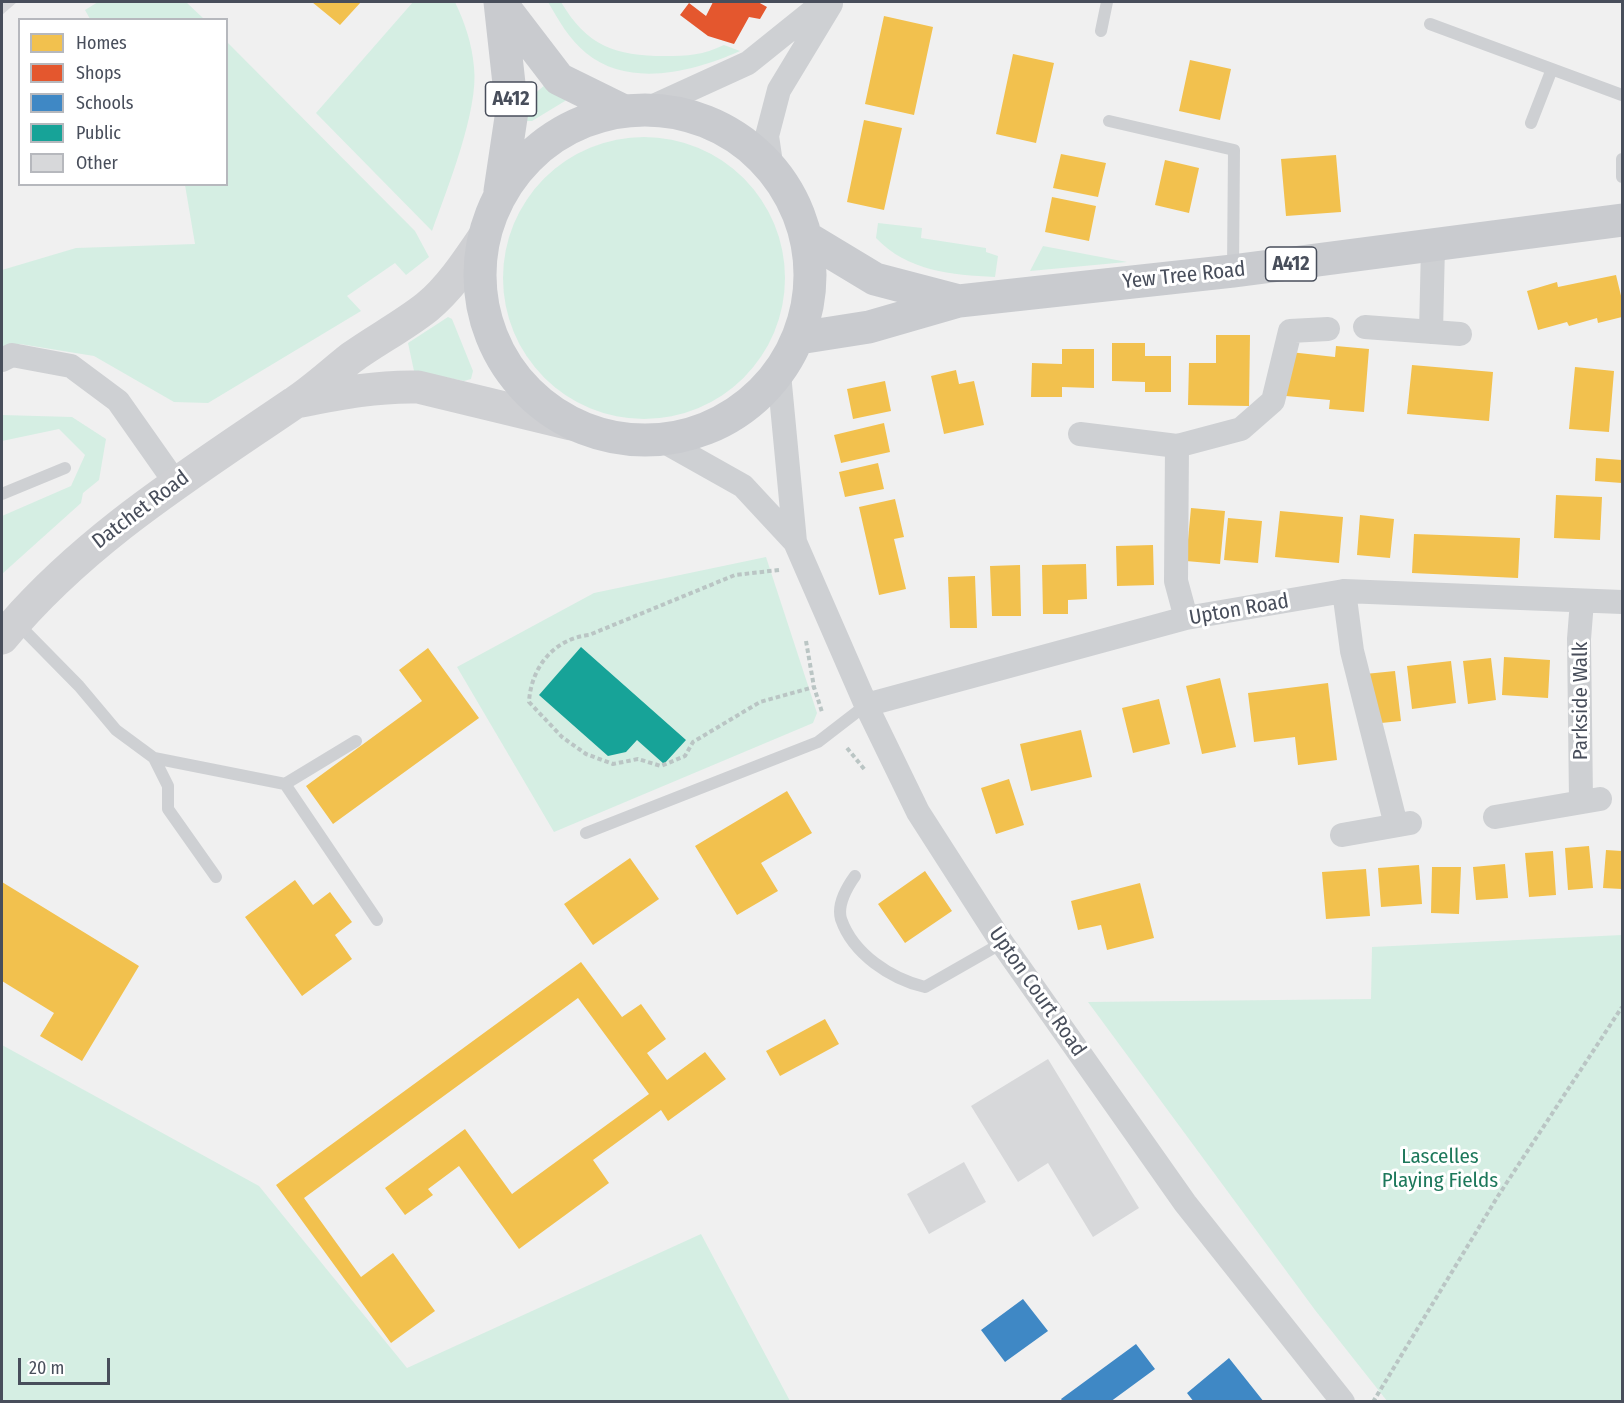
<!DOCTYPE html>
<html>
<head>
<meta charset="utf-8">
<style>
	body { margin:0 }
	#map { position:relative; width:1624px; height:1403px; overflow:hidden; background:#f0f0f0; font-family:"Fira Sans Condensed",sans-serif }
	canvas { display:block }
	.frame { position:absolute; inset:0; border:3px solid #484e5b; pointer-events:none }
	.legend { position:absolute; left:18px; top:18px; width:210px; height:168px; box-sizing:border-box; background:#fff; border:2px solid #b6b8bd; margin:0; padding:8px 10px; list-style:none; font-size:18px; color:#484e5b }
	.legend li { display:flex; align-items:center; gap:12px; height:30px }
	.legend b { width:30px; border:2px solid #b6b8bd }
	.scale { position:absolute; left:18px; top:1358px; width:92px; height:27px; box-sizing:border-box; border:3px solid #484e5b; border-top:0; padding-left:8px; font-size:18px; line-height:21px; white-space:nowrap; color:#484e5b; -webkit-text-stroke:4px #fff; paint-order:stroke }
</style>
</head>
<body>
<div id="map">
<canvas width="1624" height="1403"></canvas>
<div class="frame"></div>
<ul class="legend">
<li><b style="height:16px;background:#f2c14e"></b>Homes</li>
<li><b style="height:16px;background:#e4572e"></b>Shops</li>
<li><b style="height:16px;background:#3f88c5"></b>Schools</li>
<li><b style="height:16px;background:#17a398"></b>Public</li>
<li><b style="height:16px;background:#d7d8da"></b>Other</li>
</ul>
<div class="scale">20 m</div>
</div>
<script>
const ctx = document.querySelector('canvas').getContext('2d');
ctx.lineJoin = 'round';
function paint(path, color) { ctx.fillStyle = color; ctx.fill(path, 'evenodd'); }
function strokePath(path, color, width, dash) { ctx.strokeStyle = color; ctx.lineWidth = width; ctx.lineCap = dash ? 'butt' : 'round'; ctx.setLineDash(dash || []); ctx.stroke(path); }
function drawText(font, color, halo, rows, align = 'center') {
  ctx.font = font + ' "Fira Sans Condensed",sans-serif'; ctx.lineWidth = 6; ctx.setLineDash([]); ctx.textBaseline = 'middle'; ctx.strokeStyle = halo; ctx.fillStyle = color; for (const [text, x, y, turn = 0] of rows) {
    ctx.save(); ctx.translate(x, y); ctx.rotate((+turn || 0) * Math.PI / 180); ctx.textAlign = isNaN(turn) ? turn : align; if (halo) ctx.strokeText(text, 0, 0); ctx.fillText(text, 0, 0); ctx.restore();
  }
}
paint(new Path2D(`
	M98,2H186L204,19H90L85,10Z
	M413,2H455C465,23 472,44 474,67C479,110 447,189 432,231L316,113Z
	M548,2H561C587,46 615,56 665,56C688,56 703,55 724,45L740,51C695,71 630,89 586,53C569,39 559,21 548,2Z
	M227,42L415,231L429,257L406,275L395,263L347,296L361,311L208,403L174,402L94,356L20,344L2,349V270L76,248L195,244L185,185L226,184Z
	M552,79L568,96L565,101L532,121H524L521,98L533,95Z
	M503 278a141 141 0 1 1 282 0a141 141 0 1 1-282 0Z
	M878,223L922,228L921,238L986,248V252L998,256L995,277C952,275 907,271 876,238Z
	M1043,246L1127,262L1030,271Z
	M448,317L452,319L473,371L471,379L464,381L414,371L408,343Z
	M2,415L72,417L106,439L99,480L83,493L81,503L2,574V516L71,486L85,455L59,429L2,441Z
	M766,557L817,713L813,723L554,832L457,667L594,593Z
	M1622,935V1401H1387L1315,1310L1088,1002L1371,999L1372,947Z
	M2,1045L259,1186L407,1368L701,1234L790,1401H2Z`), '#d5eee3');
paint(new Path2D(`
	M312,2H361L340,25Z
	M884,16L933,27L914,115L865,104Z
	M1013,54L1054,63L1036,143L996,134Z
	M1190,60L1231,69L1220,120L1179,111Z
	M864,120L902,128L884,210L847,202Z
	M1061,154L1106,163L1098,197L1053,188Z
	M1336,155L1341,212L1286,216L1281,159Z
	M1165,160L1199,168L1189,213L1155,205Z
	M1052,197L1096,206L1089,241L1045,232Z
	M1616,275L1622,300V317L1598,323L1597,318L1569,326L1567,322L1538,330L1527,291L1557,282L1558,287Z
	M1216,335H1250L1249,406L1188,405L1189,363H1216Z
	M1112,343H1145V356H1171V392H1145V382L1112,381Z
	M1336,346L1369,349L1364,412L1329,409L1330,400L1286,396L1290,352L1335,357Z
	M1062,349H1094V388L1062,387V397H1031L1032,363L1062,364Z
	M1412,365L1493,372L1489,421L1407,414Z
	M1575,367L1614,371L1609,432L1569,429Z
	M956,370L959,384L974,381L984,425L944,434L931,376Z
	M885,381L891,411L853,419L847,389Z
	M884,423L890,452L841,463L834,435Z
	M1596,458L1622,460V483L1595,481Z
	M878,463L884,489L845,497L839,472Z
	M1556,495L1602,497L1600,540L1554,538Z
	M895,499L904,537L894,539L906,589L879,595L859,507Z
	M1191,508L1225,511L1220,564L1186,561Z
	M1280,511L1343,517L1339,563L1275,557Z
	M1360,515L1394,519L1390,558L1357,555Z
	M1228,518L1262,521L1258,563L1224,560Z
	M1414,534L1520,538L1518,578L1412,573Z
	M1153,545L1154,585L1117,586L1116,546Z
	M1086,564L1087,599L1068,600V614H1043L1042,565Z
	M1020,565L1021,616H992L990,566Z
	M975,576L977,628H950L948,577Z
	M428,648L479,718L333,824L306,786L422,701L399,670Z
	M1504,657L1550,660L1548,698L1502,695Z
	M1491,658L1496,700L1468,704L1463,661Z
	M1451,661L1456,703L1412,709L1407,666Z
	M1395,671L1401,721L1371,724L1365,674Z
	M1220,678L1236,747L1202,754L1186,686Z
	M1328,683L1337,760L1298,765L1295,737L1254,742L1248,693Z
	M1159,699L1170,744L1133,753L1122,708Z
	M1081,730L1092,777L1031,791L1020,744Z
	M1009,779L1024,825L996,834L981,788Z
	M787,791L812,833L761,863L778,891L737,915L695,846Z
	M1589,846L1593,888L1568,890L1565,848Z
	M1606,850L1622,851V889L1603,888Z
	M1553,851L1556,895L1529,897L1525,853Z
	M630,858L659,899L593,945L564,904Z
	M1505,864L1508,898L1476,900L1473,867Z
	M1419,865L1422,904L1381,907L1378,868Z
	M1432,867H1461L1459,914L1431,913Z
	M1366,869L1370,916L1326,919L1322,872Z
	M925,871L952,911L905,943L878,904Z
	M295,880L313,905L330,892L352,922L335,935L352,959L302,996L245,917Z
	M2,882L139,966L82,1061L40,1036L54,1013L2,981Z
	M1140,883L1154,938L1107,950L1101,925L1078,930L1071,901Z
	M581,962L622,1017L641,1004L666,1039L647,1053L667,1080L705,1052L726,1079L668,1121L661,1110L593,1160L609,1183L519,1249L459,1166L428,1189L433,1195L405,1215L385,1188L465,1129L512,1194L649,1094L578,998L304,1198L361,1277L393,1253L435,1311L391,1343L276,1185Z
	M825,1019L839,1044L780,1076L766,1051Z`), '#f2c14e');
paint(new Path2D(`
	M713,2H758L767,7L760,19L749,17L734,44L708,36L680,15L689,3L706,16Z`), '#e4572e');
paint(new Path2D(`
	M1023,1299L1048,1331L1005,1362L981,1330Z
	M1136,1344L1155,1369L1110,1402H1063L1061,1399Z
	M1229,1358L1264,1402H1194L1187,1393Z`), '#3f88c5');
paint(new Path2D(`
	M581,647L686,740L664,764L637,740L626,752L608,756L539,695Z`), '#17a398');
paint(new Path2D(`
	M2,2H17L2,15Z
	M1048,1059L1139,1208L1093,1237L1048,1163L1018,1182L971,1106Z
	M964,1162L986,1202L929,1234L907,1194Z`), '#d7d8da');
strokePath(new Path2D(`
	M779,570L735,575L589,635C553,639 531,668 529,702L562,737L586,754L613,764L638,759L661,766L685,756L693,742L760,702L814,687
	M806,641L814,687L822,712
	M847,748L865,770
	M1373,1402L1498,1196L1622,1007`), '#bac5c4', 4, [4.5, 3]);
strokePath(new Path2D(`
	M1430,24L1622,95
	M1101,31L1107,2
	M1109,121L1234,150L1233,269
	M1531,123L1552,69
	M1622,159V177
	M2,494L65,468
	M16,622L79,686L116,730L154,758L285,784L356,741
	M154,758L168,786V809L216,877
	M285,784L377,920
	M586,833L818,742L866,705
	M855,876C847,887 837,905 841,919C853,954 891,979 925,987L1002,943`), '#ced0d3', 12);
strokePath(new Path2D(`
	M645,110L748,63L824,2
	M772,170L767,136L779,90L831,4
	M1365,327L1460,334
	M1431,332L1433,246
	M2,360L12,355L71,366L118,401L175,482
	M779,374L795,542L866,705L918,812L1002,943L1185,1203L1343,1402
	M1080,434L1177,446L1241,429L1273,401L1290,331L1328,329
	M663,441L743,486L795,542
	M1177,446L1176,581L1186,618
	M1344,591L1352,651L1396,825
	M866,705L1186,618L1344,591L1622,602
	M1581,800L1579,639L1582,601
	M1495,817L1600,799
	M1342,835L1410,823`), '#ced0d3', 24);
strokePath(new Path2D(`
	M301,401C341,393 378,386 418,387L571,424
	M2,638C83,540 190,474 294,403C314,390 332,373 351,358C376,340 403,326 427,307C450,288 467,262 484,237`), '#cfd0d3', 33);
strokePath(new Path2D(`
	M500,2L512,111L500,191
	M500,2L559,79L624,111
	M480 275a165 165 0 1 1 330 0a165 165 0 1 1-330 0Z
	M807,238L875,279L959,301
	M799,338L869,327L959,301L1233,271L1622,220`), '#c9cbcf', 33);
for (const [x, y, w] of [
	[511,99,51],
	[1291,264,51]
]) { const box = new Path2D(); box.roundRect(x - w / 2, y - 17, w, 34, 4.5); ctx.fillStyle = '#fff'; ctx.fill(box); strokePath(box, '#484e5b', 1.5); }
drawText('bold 20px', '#484e5b', null, [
	["A412",511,99],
	["A412",1291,264]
]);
drawText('21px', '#484e5b', '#fff', [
	["Yew Tree Road",1184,276,-6],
	["Datchet Road",141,510,-37],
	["Upton Road",1239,610,-10],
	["Parkside Walk",1581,701,-90],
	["Upton Court Road",1037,992,55]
]);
drawText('21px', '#1d785b', '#fff', [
	["Lascelles",1440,1157],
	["Playing Fields",1440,1181]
]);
</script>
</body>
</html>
